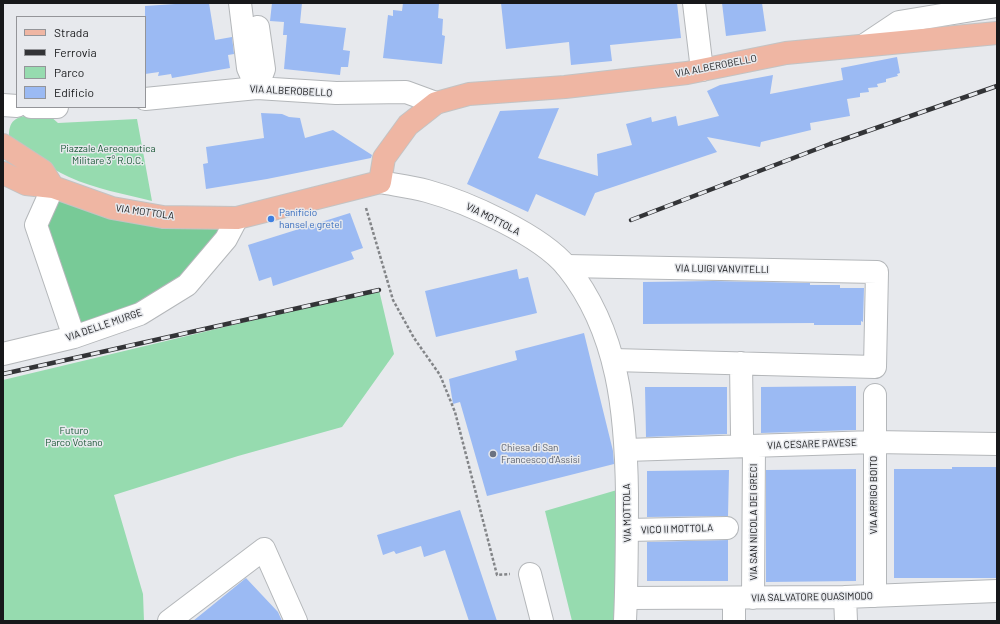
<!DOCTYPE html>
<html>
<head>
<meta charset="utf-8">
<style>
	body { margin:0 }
	#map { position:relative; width:1000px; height:624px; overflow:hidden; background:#e7e9ed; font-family:Barlow,sans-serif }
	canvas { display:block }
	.frame { position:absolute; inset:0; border:4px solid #17181a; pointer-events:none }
	.legend { position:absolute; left:16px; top:16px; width:130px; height:92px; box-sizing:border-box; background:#e7e9ed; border:1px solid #949599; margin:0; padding:5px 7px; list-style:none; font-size:12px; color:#17181a }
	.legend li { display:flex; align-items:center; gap:8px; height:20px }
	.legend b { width:20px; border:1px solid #949599 }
</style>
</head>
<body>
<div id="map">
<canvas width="1000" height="624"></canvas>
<div class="frame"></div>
<ul class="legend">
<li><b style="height:5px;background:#efb6a3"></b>Strada</li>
<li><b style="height:5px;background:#333437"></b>Ferrovia</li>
<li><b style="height:11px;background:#96dbaf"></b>Parco</li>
<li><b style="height:11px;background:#9bbaf3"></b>Edificio</li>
</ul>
</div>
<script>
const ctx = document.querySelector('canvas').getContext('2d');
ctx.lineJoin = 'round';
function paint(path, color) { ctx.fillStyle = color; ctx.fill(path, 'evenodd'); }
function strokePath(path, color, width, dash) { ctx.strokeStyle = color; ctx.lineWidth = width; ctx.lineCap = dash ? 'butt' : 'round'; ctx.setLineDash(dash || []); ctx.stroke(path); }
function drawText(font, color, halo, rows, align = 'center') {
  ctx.font = font + ' Barlow,sans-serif'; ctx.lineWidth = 3; ctx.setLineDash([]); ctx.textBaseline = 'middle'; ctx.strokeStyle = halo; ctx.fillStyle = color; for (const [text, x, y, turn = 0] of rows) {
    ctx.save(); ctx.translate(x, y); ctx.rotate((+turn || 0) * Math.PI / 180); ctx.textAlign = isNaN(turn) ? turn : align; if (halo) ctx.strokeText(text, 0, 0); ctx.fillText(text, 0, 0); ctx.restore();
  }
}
paint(new Path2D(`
	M50,116L58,123L137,119L152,201C125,194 95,189 69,177C47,167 29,152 9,137C8,111 30,116 50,116Z
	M379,290L394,354L342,427L238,456L114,495L143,594L144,621H3V380Z
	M617,490V621H572L545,511Z`), '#96dbaf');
paint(new Path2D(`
	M56,196L163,224L220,229L181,280L136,307L82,327L45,225Z`), '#78ca97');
paint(new Path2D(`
	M175,3H209L215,40L232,37L234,54L228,55L230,68L172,78L171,74L158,76L159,72L145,74V6L175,4Z
	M272,3H302L300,23L346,28L343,50L350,51L348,67H341L340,75L284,69L287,35H283L284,22L270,21Z
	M403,3H439L438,18L443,19L442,35L445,36L442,64L383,58L388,15L393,16V10L402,11Z
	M501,3H677L681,38L610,45L612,61L571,65L569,42L506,49Z
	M722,3H762L766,31L726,36Z
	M897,57L900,73L897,74L898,76L886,79V82L877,84L878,87L868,88L869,92L860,93V97L847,99L850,116L810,123L811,130L761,142L760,147L707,137L717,152L595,193L585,216L536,194L528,212L467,184L500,111L559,108L538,158L598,176L597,154L632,145L626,124L651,117L652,122L676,116L678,126L719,116L707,91L720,85L773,75L770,94L843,80L841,68Z
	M261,113L282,114L289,117L300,118L305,138L333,130L372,155L371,158L267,179L206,189L203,164L208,163L206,147L264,138Z
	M350,213L363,248L351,252L354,259L273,286L271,277L259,281L248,245Z
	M517,269L519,279L528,277L537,313L436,337L425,291Z
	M713,281L810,283V285H840V288H864L863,322L861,321V325H814V323L643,324V282Z
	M584,333L613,451L614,464L487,496L460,402L453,404L449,379L517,360L515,351Z
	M856,386V430L761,433V387Z
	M645,387H727V434L646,437Z
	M952,467H997V578H894V469H952Z
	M856,469V581L766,582V470Z
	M729,470L728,516L647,517V471Z
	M460,510L497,621H469L445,550L424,557L421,546L396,554L394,551L383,555L377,535Z
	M728,540V581H647V542Z
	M246,578L278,612L282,621H193Z`), '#9bbaf3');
const minor = new Path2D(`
	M240,3L248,68L257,88
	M694,3L702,70
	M866,44L899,22L997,6
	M257,88L264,69L258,27
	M145,99L257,88L336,93L406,92L436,103
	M3,105L17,106
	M31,107H57
	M53,187L36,225L74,337
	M566,266L877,272L875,367L613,360
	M3,354L74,337L140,314L187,285L226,239L237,218
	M741,363L742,434
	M626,450L874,442L997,444
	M627,530L727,528
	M530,574L542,621
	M875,596V395
	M845,597L846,621
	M626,598L845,597L997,591
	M734,598V621
	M753,598L754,446
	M169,621L264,549L296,621`);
const tertiary = new Path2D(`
	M380,182C396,185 412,187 427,191C467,202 541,235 567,267C619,332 626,414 627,494C627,536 627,579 625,621`);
const primary = new Path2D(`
	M3,145L43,171L53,187
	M3,173L26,184L53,187L112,208L163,217L237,218L380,182L384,158L408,125L436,103L469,94L565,87L687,73L786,53L997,33`);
strokePath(minor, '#b4b7ba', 24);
strokePath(tertiary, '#b4b7ba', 24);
strokePath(primary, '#c3c3c3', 24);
strokePath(new Path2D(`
	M366,208L393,300L414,338L440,375L455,412L497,575L510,574`), '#838588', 2.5, [3, 2]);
strokePath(minor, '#fff', 22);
strokePath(tertiary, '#fff', 22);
strokePath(primary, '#efb6a3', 22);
const rail = new Path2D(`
	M631,220L830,144L997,86
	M3,374L379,290`);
strokePath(rail, '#333437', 4.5);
strokePath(rail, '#e7e9ed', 3, [9]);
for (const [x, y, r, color] of [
	[271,219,4,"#3f7fe0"],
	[493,454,4,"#6b7280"]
]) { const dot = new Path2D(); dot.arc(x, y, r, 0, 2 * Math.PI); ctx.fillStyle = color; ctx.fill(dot); strokePath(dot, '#e7e9ed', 1.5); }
drawText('10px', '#17181a', '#e7e9ed', [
	["VIA ALBEROBELLO",716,66,-11],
	["VIA ALBEROBELLO",291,91,3],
	["VIA MOTTOLA",145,212,8],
	["VIA MOTTOLA",493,219,27],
	["VIA LUIGI VANVITELLI",722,269,1],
	["VIA DELLE MURGE",104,325,-19],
	["VIA CESARE PAVESE",812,444,-2],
	["VIA ARRIGO BOITO",874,495,-90],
	["VIA MOTTOLA",627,513,-91],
	["VIA SAN NICOLA DEI GRECI",754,522,-90],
	["VICO II MOTTOLA",677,529,-2],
	["VIA SALVATORE QUASIMODO",812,597,-1]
]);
drawText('10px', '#195635', '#e7e9ed', [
	["Piazzale Aereonautica",108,149],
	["Militare 3° R.O.C.",108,161],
	["Futuro",74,431],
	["Parco Votano",74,443]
]);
drawText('10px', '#366cbe', '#e7e9ed', [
	["Panificio",279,213],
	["hansel e gretel",279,225]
], 'left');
drawText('10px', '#5b616d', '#e7e9ed', [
	["Chiesa di San",501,448],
	["Francesco d'Assisi",501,460]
], 'left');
</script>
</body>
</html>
